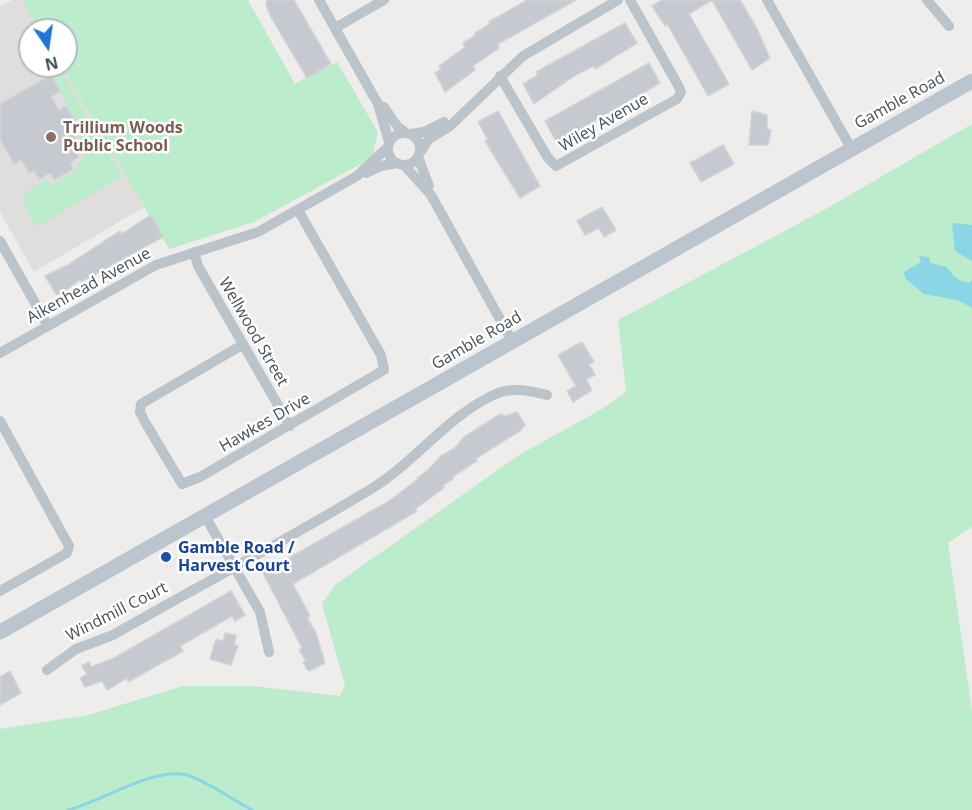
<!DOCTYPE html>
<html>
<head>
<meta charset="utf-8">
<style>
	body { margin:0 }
	#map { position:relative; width:972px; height:810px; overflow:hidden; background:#efecec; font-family:"Open Sans",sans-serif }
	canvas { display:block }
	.north { position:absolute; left:18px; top:18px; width:60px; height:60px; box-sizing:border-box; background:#fff; border:2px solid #b5b9bc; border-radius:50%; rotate:167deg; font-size:16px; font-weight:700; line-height:24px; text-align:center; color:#455058 }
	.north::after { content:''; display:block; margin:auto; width:21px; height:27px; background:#2175d4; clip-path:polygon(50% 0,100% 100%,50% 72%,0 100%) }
</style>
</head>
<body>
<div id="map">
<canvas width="972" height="810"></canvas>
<div class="north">N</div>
</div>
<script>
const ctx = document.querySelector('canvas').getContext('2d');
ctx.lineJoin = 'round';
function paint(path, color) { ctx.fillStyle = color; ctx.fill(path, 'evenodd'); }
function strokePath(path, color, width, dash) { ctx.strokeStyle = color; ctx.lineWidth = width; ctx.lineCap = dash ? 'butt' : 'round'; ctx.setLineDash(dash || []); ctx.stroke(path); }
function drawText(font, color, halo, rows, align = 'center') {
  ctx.font = font + ' "Open Sans",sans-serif'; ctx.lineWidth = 5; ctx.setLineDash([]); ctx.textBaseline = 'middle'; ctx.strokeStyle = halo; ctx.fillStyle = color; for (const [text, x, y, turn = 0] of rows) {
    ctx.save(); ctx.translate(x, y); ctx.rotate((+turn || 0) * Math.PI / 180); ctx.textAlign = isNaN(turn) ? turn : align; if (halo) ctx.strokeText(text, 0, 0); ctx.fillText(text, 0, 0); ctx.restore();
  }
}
paint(new Path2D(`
	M12,0H22L40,30H30V66H61L144,207L34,272L0,212V6Z`), '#e0dddd');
paint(new Path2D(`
	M22,0H248L295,84L337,62L378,132L372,158L254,222L169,249L61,66H66V30H40Z
	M46,66H58L122,176L37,227L24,206L25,193L47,179L51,185L78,169L76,164L84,158L79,150L84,146L76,132L81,128Z
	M972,124V527L948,543L972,711V810H0V729L88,715L183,686H253L340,696L345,685L322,604L335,585L519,455L602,409L626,392L618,320L824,210Z`), '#bbeccc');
paint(new Path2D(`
	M952,223L972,225V261L955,251Z
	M919,256L929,257L930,263L947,267C952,276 959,281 969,283L972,280V308L957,300L924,294L905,278L904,272L921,262Z`), '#8ad6e7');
strokePath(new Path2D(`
	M68,810C100,802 153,767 187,775C203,779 235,801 252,810`), '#8ad6e7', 3);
const building = new Path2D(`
	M267,0H294L331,64L307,78L271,17L266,5Z
	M527,0H576L498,44L499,48L473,66L475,70L445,92L435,73L441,69L439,66L465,47L463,43L476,35L475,33L490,24L489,22Z
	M662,0H740L756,27L770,58L752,70L712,0L689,14L729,84L708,96L668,25L665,26L652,6Z
	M625,23L637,43L595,69L593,66L574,76L534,104L523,84L538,75L536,72Z
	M649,63L660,83L557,143L545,121Z
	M51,75L60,91L51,97L59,110L66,106L78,126L71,131L79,145L74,147L79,157L70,163L73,169L54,180L50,173L39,179L34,171L29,173L21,160L14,164L0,139V104Z
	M498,111L540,186L520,198L485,141L488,140L478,122Z
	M752,111L767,115V129L771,130L768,145H749Z
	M723,145L734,164L701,182L690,163Z
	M602,207L616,230L604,237L599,228L585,235L577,221Z
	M151,215L163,237L81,282L80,280L59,295L56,294L45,276L68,265L120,231L122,234Z
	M582,342L594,362L589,364L595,375L586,379L592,390L573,402L567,391L576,386L558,355Z
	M517,412L525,425L521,430L475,459L477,461L452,477L453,479L443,485L444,488L415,509L417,511L293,584L310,616L307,618L316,633L325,663L309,671L306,668L303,662L306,660L299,650L302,648L261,569L279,560L280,563L389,501L418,479L417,478L427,471L441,456L456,447L464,437L500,414L506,416Z
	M231,591L245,615L235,621L232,616L180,646L183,651L128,682L127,678L107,690L102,681L85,687L80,678L87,674L82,666L89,662L91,667L114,658Z
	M225,633L236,635L234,645L238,646L231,665L210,659L216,639L223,641Z
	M10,671L21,693L0,705V677Z`);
paint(building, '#c6c9cf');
strokePath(building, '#d0d3d8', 1.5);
strokePath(new Path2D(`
	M319,0L378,104L389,142
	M767,0L851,148
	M927,0L949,26
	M335,28L384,0
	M500,76L548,158L556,166L677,99L681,92L679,87L630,0
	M384,107L397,126L406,133
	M388 149a16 16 0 1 1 32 0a16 16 0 1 1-32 0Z
	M410,134L424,132L444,122
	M421,151L429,139L449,127L523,56L618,0
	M418,157L429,186
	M404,165L431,195L512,341
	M366,173L381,166L397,163
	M0,241L48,326
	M194,252L198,266L290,426
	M242,345L141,404L140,412L145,422L182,484L200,477L384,370L381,355L298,210
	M0,353L156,265L258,232L357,176L388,147
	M0,421L69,546L67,553L60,557L0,591
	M205,516L260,612L269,652
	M47,670L76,649L113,635C199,586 287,540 371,489C417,461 447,415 498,393C513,387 531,391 547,395`), '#bbc4cb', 10);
strokePath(new Path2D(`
	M0,632L972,81`), '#bac5d0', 15);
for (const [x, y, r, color] of [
	[51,137,6,"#8d6e63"],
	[166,557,6,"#1a4fb4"]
]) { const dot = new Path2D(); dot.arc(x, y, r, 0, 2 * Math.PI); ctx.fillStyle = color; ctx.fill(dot); strokePath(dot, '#fff', 2); }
drawText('16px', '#455058', '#fff', [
	["Gamble Road",900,101,-29],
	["Wiley Avenue",604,123,-30],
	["Aikenhead Avenue",89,286,-29],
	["Wellwood Street",253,332,60],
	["Gamble Road",477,341,-30],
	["Hawkes Drive",265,423,-30],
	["Windmill Court",117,612,-27]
]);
drawText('bold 16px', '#785e54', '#fff', [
	["Trillium Woods",63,128],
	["Public School",63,146]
], 'left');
drawText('bold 16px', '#164399', '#fff', [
	["Gamble Road /",178,548],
	["Harvest Court",178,566]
], 'left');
</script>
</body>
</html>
